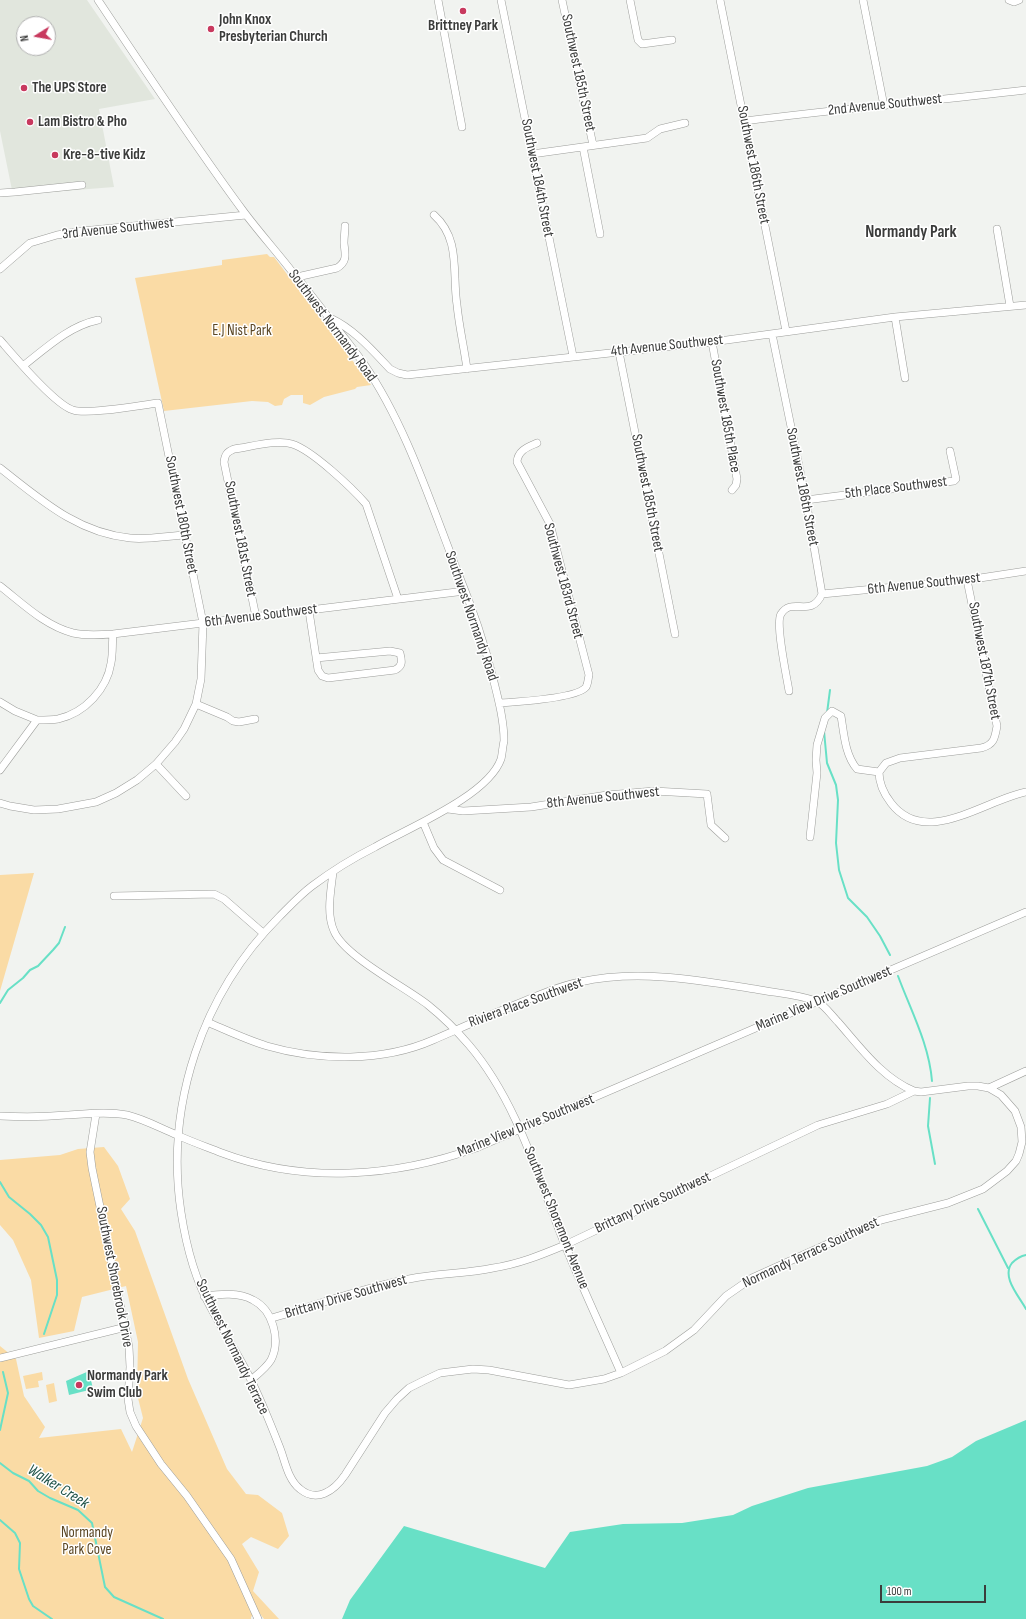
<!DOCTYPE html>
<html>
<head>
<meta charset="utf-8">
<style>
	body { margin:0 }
	#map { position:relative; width:1026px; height:1619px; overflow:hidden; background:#f1f3f0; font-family:"Sofia Sans Condensed",sans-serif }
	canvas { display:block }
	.north { position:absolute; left:16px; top:16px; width:40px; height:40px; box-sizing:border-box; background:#fff; border:1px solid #b1b1b1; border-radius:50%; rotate:259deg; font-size:11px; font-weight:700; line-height:16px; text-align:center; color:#3b3c3b }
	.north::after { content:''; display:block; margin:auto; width:14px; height:18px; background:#c8395e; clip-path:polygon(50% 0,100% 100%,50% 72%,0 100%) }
	.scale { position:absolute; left:880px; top:1585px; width:106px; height:18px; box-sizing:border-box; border:2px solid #3b3c3b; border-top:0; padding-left:5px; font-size:12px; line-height:14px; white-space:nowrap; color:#3b3c3b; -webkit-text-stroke:3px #fff; paint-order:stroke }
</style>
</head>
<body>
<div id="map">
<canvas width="1026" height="1619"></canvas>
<div class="north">N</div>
<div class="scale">100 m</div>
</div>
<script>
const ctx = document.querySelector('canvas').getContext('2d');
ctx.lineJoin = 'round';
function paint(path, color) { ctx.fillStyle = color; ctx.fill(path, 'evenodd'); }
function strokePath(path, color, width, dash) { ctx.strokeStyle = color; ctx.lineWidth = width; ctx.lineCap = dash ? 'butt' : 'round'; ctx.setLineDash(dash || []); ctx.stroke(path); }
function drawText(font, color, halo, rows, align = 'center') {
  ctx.font = font + ' "Sofia Sans Condensed",sans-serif'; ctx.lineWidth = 3; ctx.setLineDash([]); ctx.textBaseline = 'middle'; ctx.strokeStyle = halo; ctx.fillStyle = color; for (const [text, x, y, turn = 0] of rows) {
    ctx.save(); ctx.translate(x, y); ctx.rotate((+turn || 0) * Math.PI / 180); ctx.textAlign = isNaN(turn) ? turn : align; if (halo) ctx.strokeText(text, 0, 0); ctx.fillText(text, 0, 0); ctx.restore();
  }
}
paint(new Path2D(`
	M0,0H87L155,99L99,109L114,187L13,195L0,131ZM24,24H48V48H24Z`), '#e1e6dd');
paint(new Path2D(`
	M267,254L270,257H274L371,385L357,387L355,389L324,397L310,405L303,403V395H291L284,399L282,405L275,406L268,402L252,401L164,411L135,278L222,265V260Z
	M34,873L0,991V875Z
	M104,1147L118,1166L130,1199L121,1209L135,1231L188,1379L227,1469L246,1494L258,1495L282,1513L289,1536L278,1549L251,1537L242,1544L259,1572L253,1591L279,1619H264L257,1610L251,1617V1619H0V1346L16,1359L24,1396L45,1427L39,1438L121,1429L132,1452L143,1418L137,1394L138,1342L126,1286L82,1297L74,1331L39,1338L31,1280L13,1240L0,1225V1160L60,1155L78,1149Z
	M42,1372L43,1380L38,1381L39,1387L26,1389L23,1376Z
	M54,1383L57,1401L49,1403L46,1385Z`), '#fadba5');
paint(new Path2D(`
	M89,1371L93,1389L69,1395L66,1381Z
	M1026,1420V1619H342L350,1600L404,1526L545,1568L570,1532L623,1524L682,1523L733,1515L752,1506L808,1488L927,1466L952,1457L976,1441Z`), '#68e0c6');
strokePath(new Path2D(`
	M827,713L830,690
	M824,731L827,763L836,785L838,800L836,843L839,870L848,898L867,917L880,936L890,955
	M898,976C911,1011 929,1044 932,1081
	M0,1003L8,990L23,978L30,970L38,966L53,950L59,943L65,927
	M930,1098L928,1126L935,1164
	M0,1182L9,1197L30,1214L41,1225L48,1237L57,1280V1295L44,1334
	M978,1209L1008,1268
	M1026,1255C1021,1256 1016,1259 1012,1263C1001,1277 1019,1296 1026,1309
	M0,1430L8,1393L3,1372
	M0,1463L13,1473L29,1481L38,1491L50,1498L78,1510L92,1523L105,1587L114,1597L163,1619
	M0,1520L15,1533L20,1543L19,1569L29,1599L33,1606L52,1619`), '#68e0c6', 2);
const minor = new Path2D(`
	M98,0C146,72 193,143 244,212C259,232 275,250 290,269C306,288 321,308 336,327C345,339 355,351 364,364C406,425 431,504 458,573C472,607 484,642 493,678C498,698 504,720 504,741C503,744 502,756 501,759C488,796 408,828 375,847C353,858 332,871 312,886C300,895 289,907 279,917C202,994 165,1105 181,1212C186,1245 194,1278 211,1308C224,1332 239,1356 251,1380C262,1402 271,1425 280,1448C285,1461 288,1480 300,1489C317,1503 334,1491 345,1475L385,1413L397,1399L409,1388L423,1381L440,1373L473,1369L489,1370L569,1385L604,1379L621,1373L665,1351L694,1330L726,1296L752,1278L881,1220L948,1203L983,1189L1007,1171L1016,1161L1019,1154L1022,1142L1021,1127L1015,1111L1001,1095L989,1088
	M438,0L462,127
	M501,0L573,356
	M562,0L593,145
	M630,0L638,40L642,44L672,40
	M720,0L786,331
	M863,0L884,106
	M1009,0L1014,2L1019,0
	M745,121C838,109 932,101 1026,90
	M583,147L600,234
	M532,154L647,138L660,129L685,123
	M0,193L15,192L82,185
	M434,215C461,239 452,273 457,305C459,326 464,347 467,369
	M997,229L1010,306
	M0,269L30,243L57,235L82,231L246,215
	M297,277L337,268C348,261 345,254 344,243C344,237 345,232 345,226
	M895,317L905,378
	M330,318C354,329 372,350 390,369L398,373L407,375L712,342L895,317L1026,305
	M772,334L806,500L822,594
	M0,340C14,356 55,405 73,410C87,415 141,405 158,403L203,623L201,679L196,704L184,729L175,742L156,764L137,780L116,793L96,802L58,809L34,810L10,806L0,803
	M712,342L737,479L736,485L732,490
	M619,352L675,634
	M23,366C46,348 69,326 98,320
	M0,468C40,499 77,533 130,538C146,540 168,536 185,535
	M806,500L954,481L956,479L950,451
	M0,586C22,603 45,626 73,633C86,636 100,635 113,634L465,591
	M822,594L967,580L1026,571
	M309,611L318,670L322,676L328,678L395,670C403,666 402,661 400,653L390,651L316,658
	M256,617L224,462C225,454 227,452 234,449C250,447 278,439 292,444C312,450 352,488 366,504L398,599
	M789,691C787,678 775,623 781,614C792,596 811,619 822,594
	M0,702L15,711L37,720
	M500,703C516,702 578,698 586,687C588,684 588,679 589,675L550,524L517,462C518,450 528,447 537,443
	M196,704L227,717L233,721L239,722L255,719
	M156,764L186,796
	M0,770L37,720C44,720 52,720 58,719C85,713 107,689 111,663C113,653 112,644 113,634
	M879,772L886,763L900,758L981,748C994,745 995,738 997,726L967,580
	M879,772C879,783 884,794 891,803C925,848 985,800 1026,792
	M448,809L463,811L531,807L607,795L654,791L707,794L711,825L725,838
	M423,822L434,848L443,860L500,890
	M810,837L817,773L816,760L817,745L825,718L832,711L841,716C844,734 845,755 857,769L879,772
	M333,872C331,891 326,913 334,931C344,956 405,987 428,1005C443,1017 457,1031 469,1045C516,1100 537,1174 563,1240C581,1285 602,1329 621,1373
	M114,896L214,894L224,899L263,933
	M207,1022C226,1030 247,1040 267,1046C319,1061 383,1062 433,1040C463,1027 492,1014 522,1002C541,994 560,986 580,982C637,969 698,980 755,989C775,993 797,994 816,1001C824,1004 832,1016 838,1022C860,1047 882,1078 914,1091
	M96,1114L90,1152L92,1168L129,1347L130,1367L128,1399L130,1412L136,1426L161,1464L187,1496L231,1559L258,1619
	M0,1116C22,1117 44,1117 66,1115C86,1114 107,1111 127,1115C144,1119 160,1128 177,1135C192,1142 207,1147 222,1153C304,1184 395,1177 476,1148L1026,912
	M204,1296C220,1294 239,1292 253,1300C273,1310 281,1340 271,1360C266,1368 258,1374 251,1380
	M272,1318C317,1305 362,1288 409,1279C437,1273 465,1274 493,1268C519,1264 541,1255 565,1245L818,1125L887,1104L914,1091L921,1092L968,1086H978L989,1088L1026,1071
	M0,1358L126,1327`);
strokePath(minor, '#9c9d9a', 8);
strokePath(minor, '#fff', 7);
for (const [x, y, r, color] of [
	[463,11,4,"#c8395e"],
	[211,29,4,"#c8395e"],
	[24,88,4,"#c8395e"],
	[30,122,4,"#c8395e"],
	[55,155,4,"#c8395e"],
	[79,1385,4,"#c8395e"]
]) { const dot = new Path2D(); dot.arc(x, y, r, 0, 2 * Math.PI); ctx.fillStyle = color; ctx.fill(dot); strokePath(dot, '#fff', 1.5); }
drawText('bold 15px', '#3b3c3b', '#fff', [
	["John Knox",219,20],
	["Presbyterian Church",219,37],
	["Brittney Park",463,26,"center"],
	["The UPS Store",32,88],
	["Lam Bistro & Pho",38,122],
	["Kre-8-tive Kidz",63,155],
	["Normandy Park",87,1376],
	["Swim Club",87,1393]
], 'left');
drawText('15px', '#3b3c3b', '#fff', [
	["Southwest 185th Street",578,73,78],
	["2nd Avenue Southwest",885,105,-6],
	["Southwest 186th Street",753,165,79],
	["Southwest 184th Street",537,178,79],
	["3rd Avenue Southwest",118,229,-6],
	["Southwest Normandy Road",332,326,53],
	["4th Avenue Southwest",667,346,-6],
	["Southwest 185th Place",725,416,80],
	["Southwest 186th Street",802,487,79],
	["5th Place Southwest",896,488,-7],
	["Southwest 185th Street",647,493,79],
	["Southwest 180th Street",181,515,79],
	["Southwest 181st Street",240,539,79],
	["Southwest 183rd Street",563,581,75],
	["6th Avenue Southwest",924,584,-6],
	["6th Avenue Southwest",261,616,-7],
	["Southwest Normandy Road",471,616,71],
	["Southwest 187th Street",984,661,79],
	["8th Avenue Southwest",603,798,-6],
	["Marine View Drive Southwest",824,999,-23],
	["Riviera Place Southwest",526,1003,-20],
	["Marine View Drive Southwest",526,1126,-22],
	["Brittany Drive Southwest",653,1203,-25],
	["Southwest Shoremont Avenue",556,1218,68],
	["Normandy Terrace Southwest",811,1253,-25],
	["Southwest Shorebrook Drive",114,1277,79],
	["Brittany Drive Southwest",346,1297,-16],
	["Southwest Normandy Terrace",232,1347,64]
]);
drawText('15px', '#5b4724', '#fff', [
	["E.J Nist Park",242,331],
	["Normandy",87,1533],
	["Park Cove",87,1550]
]);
drawText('italic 16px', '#22554b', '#fff', [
	["Walker Creek",58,1487,32]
]);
drawText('bold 17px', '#3b3c3b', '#fff', [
	["Normandy Park",911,233]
]);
</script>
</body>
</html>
